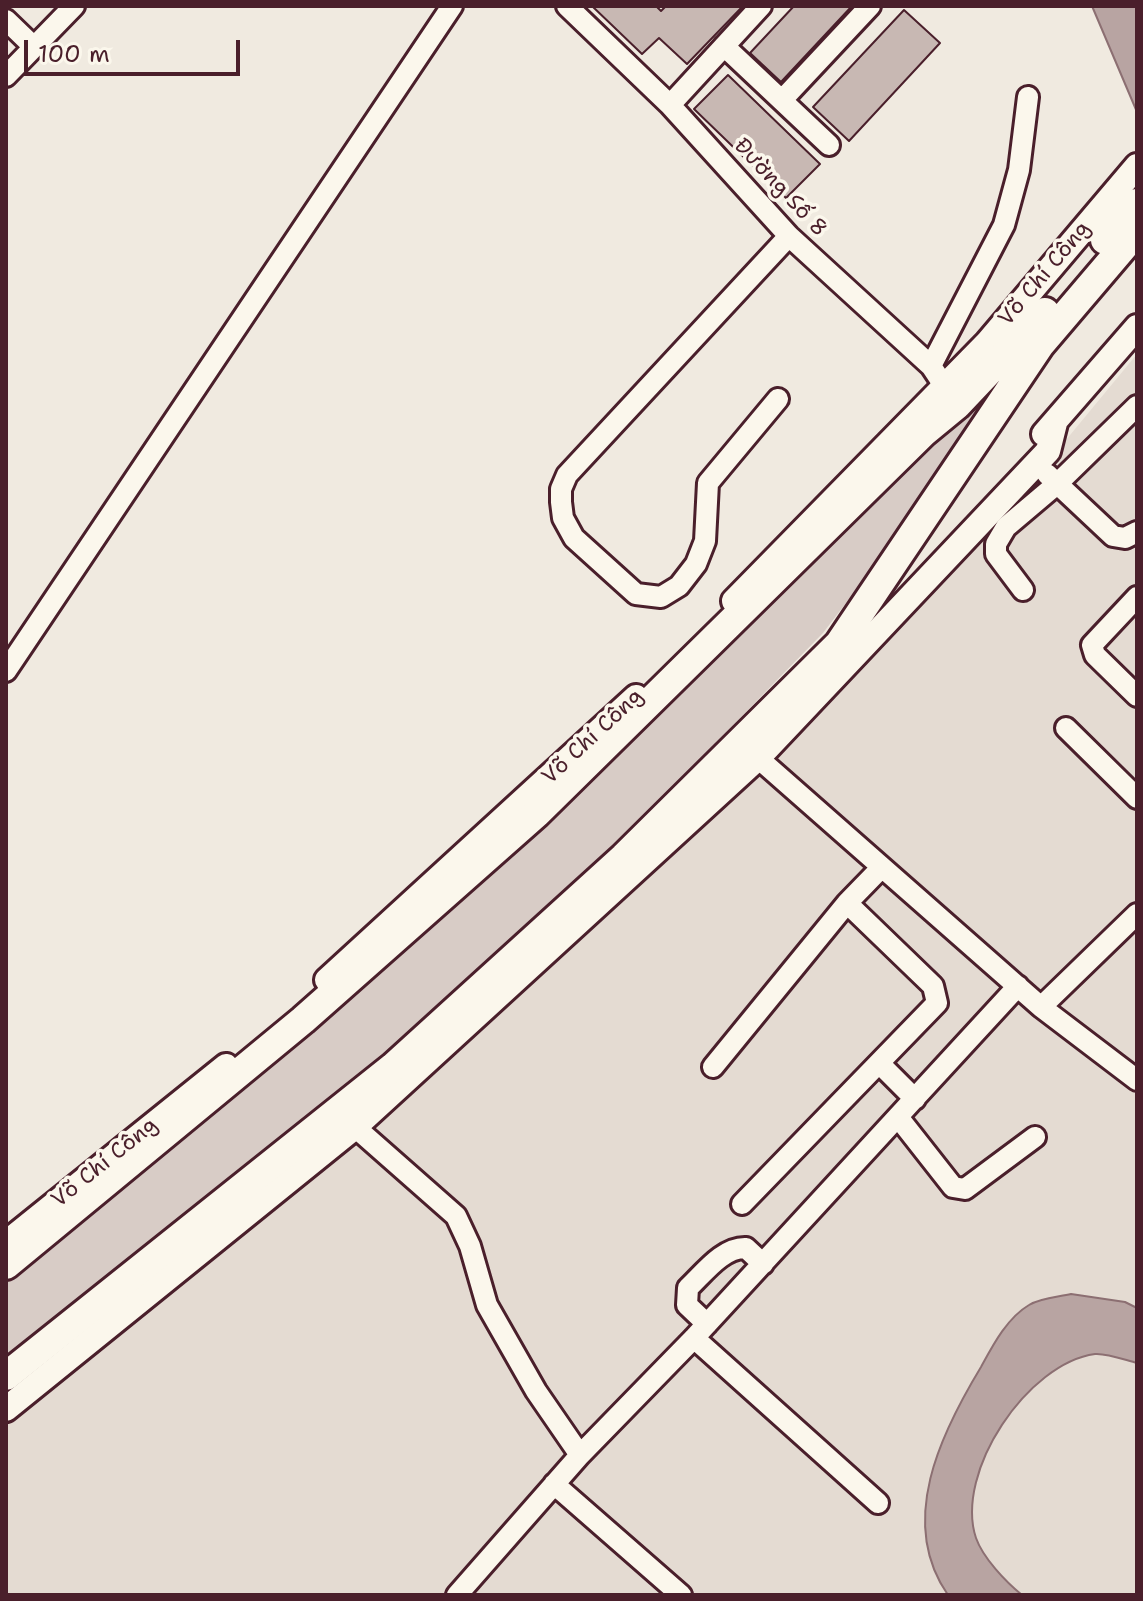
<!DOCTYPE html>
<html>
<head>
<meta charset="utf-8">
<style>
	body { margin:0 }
	#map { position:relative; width:1143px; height:1601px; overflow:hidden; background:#f0eae0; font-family:"Shantell Sans",sans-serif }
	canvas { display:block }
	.frame { position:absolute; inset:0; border:8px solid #4a1f2b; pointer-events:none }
	.scale { position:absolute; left:24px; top:40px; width:216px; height:36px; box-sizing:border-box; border:4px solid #4a1f2b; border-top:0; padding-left:10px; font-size:24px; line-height:28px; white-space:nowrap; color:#4a1f2b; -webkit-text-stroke:6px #fbf7ec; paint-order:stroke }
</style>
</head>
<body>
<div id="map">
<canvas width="1143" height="1601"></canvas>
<div class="frame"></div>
<div class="scale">100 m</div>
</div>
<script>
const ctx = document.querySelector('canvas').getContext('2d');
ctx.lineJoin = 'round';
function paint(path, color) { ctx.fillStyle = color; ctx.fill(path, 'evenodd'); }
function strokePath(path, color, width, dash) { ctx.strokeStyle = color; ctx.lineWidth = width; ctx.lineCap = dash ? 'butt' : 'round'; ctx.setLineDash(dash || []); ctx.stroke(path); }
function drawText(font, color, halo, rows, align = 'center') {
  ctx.font = font + ' "Shantell Sans",sans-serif'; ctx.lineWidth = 7; ctx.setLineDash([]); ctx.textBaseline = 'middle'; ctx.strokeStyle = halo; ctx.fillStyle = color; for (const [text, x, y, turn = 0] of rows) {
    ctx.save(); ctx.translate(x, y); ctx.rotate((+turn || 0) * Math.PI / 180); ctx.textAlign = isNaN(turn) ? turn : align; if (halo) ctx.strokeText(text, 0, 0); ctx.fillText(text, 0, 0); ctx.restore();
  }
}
paint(new Path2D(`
	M1137,354V1595H6V1425L344,1149L1061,446Z`), '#e4dbd2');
paint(new Path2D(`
	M1001,381L911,518L823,633L600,861L364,1083L6,1367V1274Z`), '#d8ccc6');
const water = new Path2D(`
	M1092,6H1137V112Z
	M1071,1294L1125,1302L1137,1308V1363C1125,1360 1107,1353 1095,1354C1028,1363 954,1472 976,1538C983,1558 1006,1582 1022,1595H948C897,1522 941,1433 981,1367C993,1345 1007,1318 1029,1305C1040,1298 1058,1297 1071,1294Z`);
paint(water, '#b8a4a2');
strokePath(water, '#8c6f72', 2);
const building = new Path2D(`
	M592,6H656L661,11L666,6H743L687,64L659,38L642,54Z
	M794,6H852L781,82L750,53Z
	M904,10L940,43L849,141L813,107Z
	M728,75L820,164L786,198L694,109Z`);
paint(building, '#c8b8b3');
strokePath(building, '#4a1f2b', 2);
const minor = new Path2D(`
	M567,6L670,105L789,236L931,366L953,399
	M6,20L34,47
	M724,46L829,145
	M6,76L74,6
	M782,100L870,6
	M670,105L761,6
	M931,366L1004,225L1019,170L1028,97
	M778,399L708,483L705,541L696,564L679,586L661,597L636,594L574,538L563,518L561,502V489L567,475L789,236
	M1047,474L1113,536L1125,538L1137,532
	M1023,590L996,554V544L1006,527L1058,483L1137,406
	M1137,597L1092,645L1095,655L1137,696
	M6,671L452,6
	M1066,728L1137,798
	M758,758L1041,1007L1137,1080
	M1041,1007L1137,914
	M879,1063L915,1099
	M713,1067L847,903L881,868
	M898,1117L953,1187L965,1189L1035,1137
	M355,1127L456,1216L470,1246L487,1305L536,1391L580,1455
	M742,1204L937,1003L933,986L847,903
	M707,1324L687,1305L688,1288C704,1273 723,1247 746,1248L763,1264
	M694,1338L878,1503
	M554,1484L681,1595
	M457,1595L580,1455L694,1338L1018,986`);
const major = new Path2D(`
	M1044,434L1137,327
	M734,601L987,343L1137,166
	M327,980L636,697
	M6,1243L226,1066
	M6,1409L355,1127L758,758L1048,451L1055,423`);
const highway = new Path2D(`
	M1105,240L1137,203
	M6,1265L303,1020L537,813L923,433L957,405L1045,312
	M6,1376L393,1067L624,857L839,644L1040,345L1137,231`);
strokePath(minor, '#4a1f2b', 26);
strokePath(major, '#4a1f2b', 30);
strokePath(highway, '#4a1f2b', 34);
strokePath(minor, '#fbf7ec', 20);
strokePath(major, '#fbf7ec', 24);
strokePath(highway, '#fbf7ec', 28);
drawText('22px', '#4a1f2b', '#fbf7ec', [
	["Đường Số 8",780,188,47],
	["Võ Chí Công",1045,274,-50],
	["Võ Chí Công",593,737,-43],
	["Võ Chí Công",105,1163,-39]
]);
</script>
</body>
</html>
